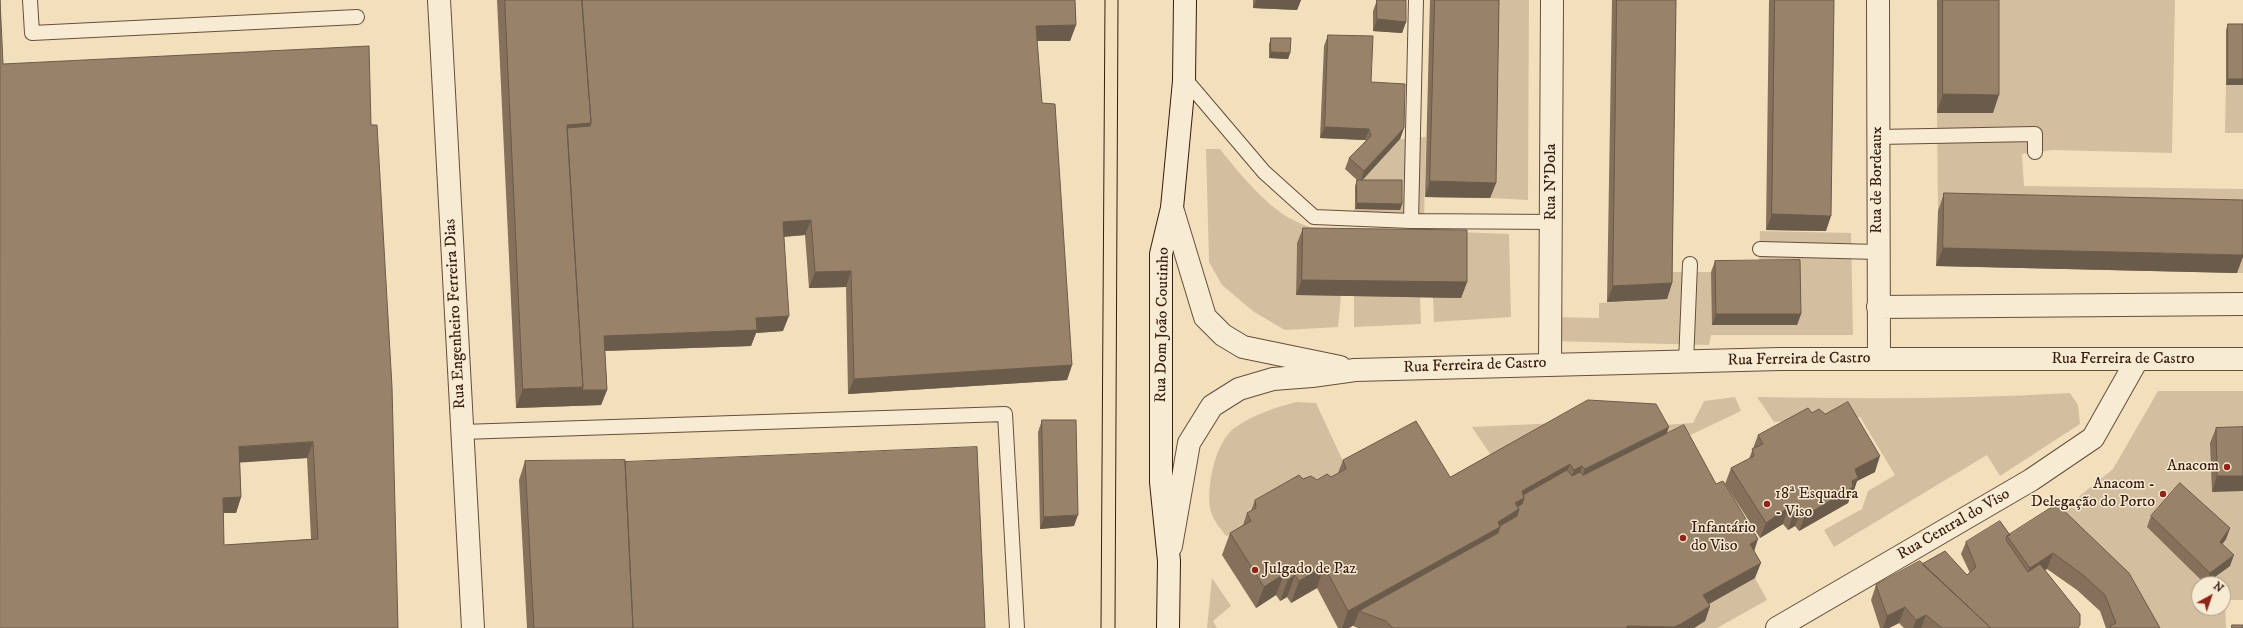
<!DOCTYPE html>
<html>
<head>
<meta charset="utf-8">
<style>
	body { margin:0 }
	#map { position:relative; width:2243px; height:628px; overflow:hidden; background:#f2e0bc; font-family:"IM FELL DW Pica",serif }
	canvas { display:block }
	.north { position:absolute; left:2191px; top:576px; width:40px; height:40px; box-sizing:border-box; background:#f7ebd3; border:1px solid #ab9885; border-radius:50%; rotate:40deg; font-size:11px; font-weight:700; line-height:16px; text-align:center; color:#391c11 }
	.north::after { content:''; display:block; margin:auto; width:14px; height:18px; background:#8f2418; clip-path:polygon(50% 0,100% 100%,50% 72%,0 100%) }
</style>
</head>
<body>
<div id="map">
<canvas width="2243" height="628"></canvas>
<div class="north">N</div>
</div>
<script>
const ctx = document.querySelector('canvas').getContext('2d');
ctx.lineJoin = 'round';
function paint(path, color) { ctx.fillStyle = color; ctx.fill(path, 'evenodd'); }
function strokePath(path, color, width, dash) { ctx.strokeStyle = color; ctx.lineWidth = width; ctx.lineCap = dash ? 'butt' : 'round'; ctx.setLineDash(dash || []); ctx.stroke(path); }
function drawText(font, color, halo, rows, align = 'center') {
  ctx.font = font + ' "IM FELL DW Pica",serif'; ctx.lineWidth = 3; ctx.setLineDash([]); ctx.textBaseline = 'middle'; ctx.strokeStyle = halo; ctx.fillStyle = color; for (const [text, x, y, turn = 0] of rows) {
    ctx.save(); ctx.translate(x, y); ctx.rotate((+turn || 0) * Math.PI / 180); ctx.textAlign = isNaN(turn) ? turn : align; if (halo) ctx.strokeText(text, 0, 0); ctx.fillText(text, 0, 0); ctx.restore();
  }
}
paint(new Path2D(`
	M1494,0H1529L1528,200L1490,198Z
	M1993,0H2175L2172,153L2052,150L2022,154L2024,186L2243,189V273H2237L2238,218L1938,211L1937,113H1993Z
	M2226,85H2243V133H2225Z
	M1426,137L1424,221L1347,217L1355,209L1400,210L1360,183L1400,139Z
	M1206,149H1220C1238,172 1264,203 1289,218C1296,222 1305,225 1312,228L1297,243L1296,295L1341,296L1338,327L1285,330L1254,312L1222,285L1209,262Z
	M1431,231L1509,234L1511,317L1434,322L1433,297L1461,298Z
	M1760,231L1851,233L1853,335H1711L1709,345L1549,341L1551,317L1599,318V303L1667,299V272H1711L1759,265Z
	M1354,296L1420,297L1421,324L1354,327Z
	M2158,391H2243V600H2225L2226,628H2146L2051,519L2113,469ZM2147,527L2206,584H2223V608H2199V584H2205Z
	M2070,393L2078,405L2080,424L2000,476L1987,455L1834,547L1824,530L1862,509L1868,491L1895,475L1860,417L1774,422L1757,397C1862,399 1965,399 2070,393Z
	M1735,397L1741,411L1661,449L1648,426L1693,423L1704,401Z
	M1296,402L1316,403L1349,474L1240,534L1226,536C1221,529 1213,520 1211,512C1205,490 1215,440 1236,427C1254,414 1275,408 1296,402Z
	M1580,422L1499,467L1472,427Z
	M1212,578L1231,606L1213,621L1217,628H1207Z
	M1755,578L1767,600L1717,628H1694L1704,621L1698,610Z`), '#d3bf9f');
const service = new Path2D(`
	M30,0L32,33L357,17
	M1416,0L1411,221L1553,222
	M1185,79L1264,172L1314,217L1411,221
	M1878,137L2035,134V152
	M1760,249L1878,252
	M1686,363L1690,264
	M462,432L1005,414L1017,628`);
const minor = new Path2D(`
	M1550,364L1552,0
	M1777,628L2031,480L2093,438L2137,360`);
const tertiary = new Path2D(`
	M439,0L473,628
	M1878,0L1879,359
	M1172,208L1205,317L1223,335L1243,347L1340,367
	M1878,307L2243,304
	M1171,546L1189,443L1212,406L1239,389L1273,379L1312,376L1355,370L1780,359H2243`);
const secondary = new Path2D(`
	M1168,628L1169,561L1161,482V254L1172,208L1184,81L1185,0`);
strokePath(service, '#674d3c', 16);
strokePath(minor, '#674d3c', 24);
strokePath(tertiary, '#674d3c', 24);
strokePath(secondary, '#391c11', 24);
strokePath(service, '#f7ebd3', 14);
strokePath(minor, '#f7ebd3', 22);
strokePath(tertiary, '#f7ebd3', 22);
strokePath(secondary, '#f7ebd3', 22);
strokePath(new Path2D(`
	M1101,628L1105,0
	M1115,628L1118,0`), '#391c11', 1);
paint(new Path2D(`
	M497,0H1075L1076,25L1070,41H1037L1042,103L1072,365L1067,380L848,394L846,287L809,288L805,235L784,237L783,331L756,333L751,346L605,351L607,390L601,405L516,408Z
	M1253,0H1301L1297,10L1253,8Z
	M1377,0H1406V22L1402,33L1373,31V11Z
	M1430,0H1499L1496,183L1490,198L1425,197Z
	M1612,0H1676L1672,283L1667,299L1607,302Z
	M1769,0H1834L1826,231L1766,230Z
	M1937,0H1999L1993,113H1937Z
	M2228,24L2243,85H2226V30Z
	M1328,35L1371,82L1404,128L1400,139L1362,180L1402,204L1400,210L1355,209V186L1357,180L1345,169L1349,158L1366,141L1365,140L1320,138L1324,46Z
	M1271,38L1290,53L1288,59L1269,58V44Z
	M3,64L371,125L398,628H0ZM307,458L311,539L224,545L223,513H236L241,497L240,462Z
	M1944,193L2237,273L1936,266L1938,211Z
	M1303,228L1467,282L1461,298L1296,295L1297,243Z
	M1715,261L1801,314L1797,325H1712L1711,272Z
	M1812,413L1875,472L1857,481L1853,493L1851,494L1848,503L1799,531L1795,526L1788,530L1783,524L1760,538L1725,484L1731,468L1749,459L1758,435Z
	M1042,420L1074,526L1040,529L1038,432Z
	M2243,427L2212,492L2210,443L2216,428Z
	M1666,434L1716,484L1754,551L1755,578L1709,604L1710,606L1705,621L1694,628H1358L1353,626L1354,625L1349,628H1338L1317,588L1291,603L1287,597L1280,601L1276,595L1256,608L1222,555L1230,533L1243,525L1247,513L1251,511L1255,500L1303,479L1317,480L1331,477L1338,473L1343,460L1450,477Z
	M525,461L625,462L985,628H527L519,480Z
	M2057,504L2160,628H2106L2100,611L2077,590L2047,569L2045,570L2079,628H1904L1899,623L1889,628H1880L1871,600L1876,585L1922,564L1967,575L1970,573L1961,554L1966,542L2010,535Z
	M2151,516L2230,528L2226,539L2222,544L2230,566L2205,584L2147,527Z`), '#84705b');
paint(new Path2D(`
	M1256,0H1301L1297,10L1253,8Z
	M1377,19L1406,22L1402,33L1373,31Z
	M1076,25L1070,41H1030L1036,26Z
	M1271,52L1290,53L1288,59L1269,58Z
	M2228,79H2243V85H2226Z
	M1943,94L1999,95L1993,113H1937Z
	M591,123L584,142L567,143V125Z
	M1325,127L1369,129L1365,140L1320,138Z
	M1404,128L1400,139L1360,183L1364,171Z
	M1430,181L1496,183L1490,198L1425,197Z
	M1357,203L1402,204L1400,210L1355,209Z
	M1772,214L1831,216L1826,231L1766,230Z
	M811,220L805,235L777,237L783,222Z
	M1943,248L2243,255V257L2237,273L1936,266Z
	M851,271L846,287L809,288L815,272Z
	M1302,280L1467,282L1461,298L1296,295Z
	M1672,283L1667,299L1607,302L1613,286Z
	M1716,314H1801L1797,325H1712Z
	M789,316L783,331L756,333L751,346L599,351L604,336L756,318Z
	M1072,365L1067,380L848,394L854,379Z
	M583,387L607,390L601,405L516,408L523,389Z
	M1669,427L1661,449L1578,490L1585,469Z
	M313,442L307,458L234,463L239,447Z
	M1880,456L1875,472L1857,481L1853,493L1851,494L1848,503L1799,531L1805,516L1855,469Z
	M1570,464L1562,485L1511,531L1359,611L1354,625L1349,628H1342L1348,611L1498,522L1522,491Z
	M1582,466L1575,488L1566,492L1574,470Z
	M2217,476H2243V491L2212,492Z
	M241,497L236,513H217L223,498Z
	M1788,508L1783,524L1760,538L1766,523Z
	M1801,511L1795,526L1788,530L1793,515Z
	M1078,515L1074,526L1040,529L1044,517Z
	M2230,528L2226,539L2216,553L2220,542Z
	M1758,539L1753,555L1750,544Z
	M2053,553L2047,569L2024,583L2030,568Z
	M2234,555L2230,566L2205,584L2210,573Z
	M1761,563L1755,578L1698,610L1703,595Z
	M1324,566L1317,588L1291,603L1299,581Z
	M1284,574L1276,595L1256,608L1264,587Z
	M1295,575L1287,597L1280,601L1288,580Z
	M1710,606L1705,621L1694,628H1625L1628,626Z
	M1905,607L1899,623L1889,628H1883L1887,616Z
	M1926,615L1921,628H1913L1916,620Z`), '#6b5b4a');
const building = new Path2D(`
	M0,0L3,64L369,46L371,125H377L392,387L398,628H0ZM313,442L318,539L224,545L223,498L241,497L239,447Z
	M505,0H582L591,123L567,125L583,387L523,389Z
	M582,0H1075L1076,25L1036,26L1042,103L1055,104L1072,365L854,379L851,271L815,272L811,220L783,222L789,316L756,318L757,330L604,336L607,390H582L583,387L567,128L590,126L591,123Z
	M1377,0H1406V22L1377,19Z
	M1435,0H1499L1496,183L1430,181Z
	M1617,0H1676L1672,283L1613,286Z
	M1775,0H1834L1831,216L1772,214Z
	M1943,0H1999V95L1943,94Z
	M2228,24H2243V79H2228Z
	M1328,35L1373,36L1371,82L1405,84L1404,128L1364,171L1349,158L1371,136L1369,129L1325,127Z
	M1271,38H1291L1290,53L1271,52Z
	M1357,180H1402V204L1357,203Z
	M1944,193L2243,200V255L1943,248Z
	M1303,228L1467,230V282L1302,280Z
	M1800,260L1801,314H1716L1715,261Z
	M1588,400L1656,404L1669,427L1585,469L1582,466L1574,470L1570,464L1522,491L1524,498L1515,503L1519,509L1498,522L1500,527L1348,611L1324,566L1299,581L1295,575L1288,580L1284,574L1264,587L1230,533L1251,521L1247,513L1256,508L1255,500L1299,475L1303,479L1311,476L1317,480L1327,474L1331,477L1346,469L1343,460L1416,421L1450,477Z
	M1848,402L1880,456L1855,469L1858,478L1852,481L1853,487L1805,516L1801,511L1793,515L1788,508L1766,523L1731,468L1754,456L1752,449L1763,444L1758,435L1808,408L1812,413L1819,409L1825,414Z
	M1042,420H1076L1078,515L1044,517Z
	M1684,425L1716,484L1723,481L1758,539L1750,544L1761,563L1703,595L1710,606L1681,624L1674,627L1628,626L1625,628H1393L1386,621L1359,611L1498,533L1500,527V526L1517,516L1519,509L1517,507L1522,504L1524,498L1523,495L1567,470L1572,476L1580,472L1583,475Z
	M2243,427V476H2217L2216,428Z
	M977,447L985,628H633L625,462Z
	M625,460L633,628H534L525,461Z
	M2180,483L2230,528L2220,542L2234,555L2210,573L2151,516Z
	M2057,504L2129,573L2160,628H2111L2110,626L2116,623L2105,595L2083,575L2053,553L2030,568L2007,536Z
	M2000,521L2010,535L2007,536L2006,540L2028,572L2040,564L2080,614V625L2078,628H1991L1922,564L1945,551L1967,575L1976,567L1966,542Z
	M1920,561L1991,628H1942L1926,615L1916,620L1905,607L1887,616L1876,585Z
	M2232,625H2243V628H2232Z`);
paint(building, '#99826a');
strokePath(building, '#6b5b4a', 1);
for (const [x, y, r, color] of [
	[2227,467,4,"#8f2418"],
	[2163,494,4,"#8f2418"],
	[1767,504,4,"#8f2418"],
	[1683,538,4,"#8f2418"],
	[1255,570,4,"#8f2418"]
]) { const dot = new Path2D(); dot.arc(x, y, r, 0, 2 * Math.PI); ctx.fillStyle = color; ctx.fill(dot); strokePath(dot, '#f7ebd3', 1.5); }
drawText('16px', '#391c11', '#f7ebd3', [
	["Rua de Bordeaux",1878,180,-90],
	["Rua N'Dola",1552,182,-90],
	["Rua Engenheiro Ferreira Dias",456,314,-93],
	["Rua Dom João Coutinho",1163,325,-89],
	["Rua Ferreira de Castro",1799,360,-1],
	["Rua Ferreira de Castro",2123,360],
	["Rua Ferreira de Castro",1475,366,-2],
	["Rua Central do Viso",1954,525,-30]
]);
drawText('16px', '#391c11', '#f7ebd3', [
	["Anacom",2219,467,"right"],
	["Anacom -",2155,485,"right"],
	["Delegação do Porto",2155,503,"right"],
	["18ª Esquadra",1775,495],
	["- Viso",1775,513],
	["Infantário",1691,529],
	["do Viso",1691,547],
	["Julgado de Paz",1263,570]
], 'left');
</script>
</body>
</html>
